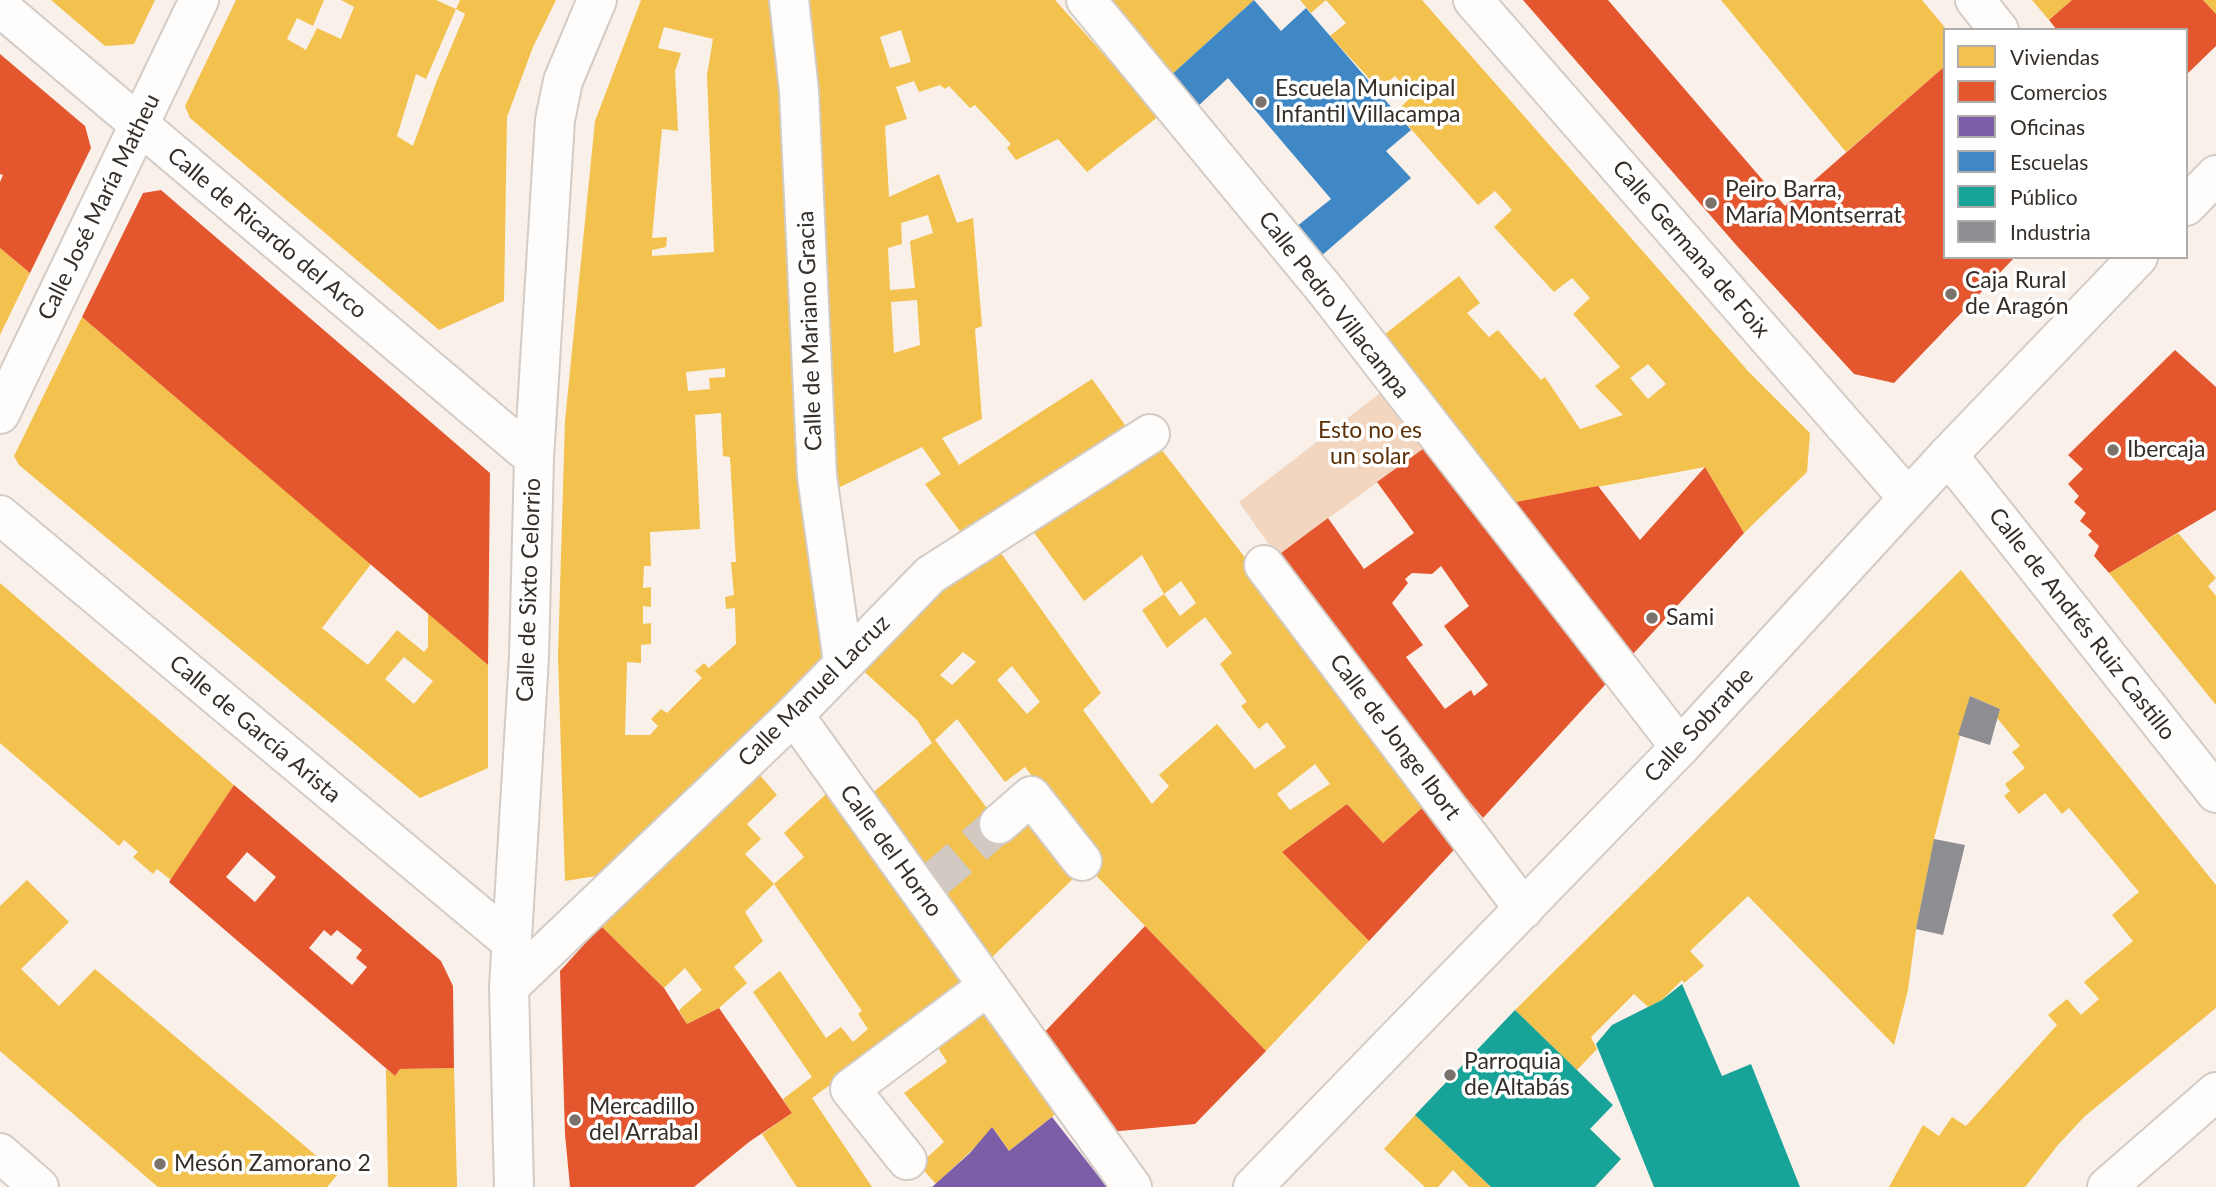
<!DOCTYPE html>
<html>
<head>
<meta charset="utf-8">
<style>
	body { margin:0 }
	#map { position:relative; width:2216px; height:1187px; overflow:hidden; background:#f9f0e9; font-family:Lato,sans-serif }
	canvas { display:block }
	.legend { position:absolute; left:1943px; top:28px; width:245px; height:231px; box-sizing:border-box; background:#fff; border:2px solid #afaca9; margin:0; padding:9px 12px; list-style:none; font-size:21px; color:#362f29 }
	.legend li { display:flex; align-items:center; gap:14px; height:35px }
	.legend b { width:35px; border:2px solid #afaca9 }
</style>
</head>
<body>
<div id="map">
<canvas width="2216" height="1187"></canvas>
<ul class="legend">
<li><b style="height:19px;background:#f2c14e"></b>Viviendas</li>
<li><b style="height:19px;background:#e4572e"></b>Comercios</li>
<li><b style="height:19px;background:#7b5ea7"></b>Oficinas</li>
<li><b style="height:19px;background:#3f88c5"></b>Escuelas</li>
<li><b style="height:19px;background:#17a398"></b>Público</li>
<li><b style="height:19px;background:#8d8d92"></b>Industria</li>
</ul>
</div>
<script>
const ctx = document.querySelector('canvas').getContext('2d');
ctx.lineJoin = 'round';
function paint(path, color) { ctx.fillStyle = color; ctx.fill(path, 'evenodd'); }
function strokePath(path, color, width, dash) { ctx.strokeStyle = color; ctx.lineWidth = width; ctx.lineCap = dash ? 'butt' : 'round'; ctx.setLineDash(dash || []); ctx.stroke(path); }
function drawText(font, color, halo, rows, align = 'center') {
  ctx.font = font + ' Lato,sans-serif'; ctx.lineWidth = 7; ctx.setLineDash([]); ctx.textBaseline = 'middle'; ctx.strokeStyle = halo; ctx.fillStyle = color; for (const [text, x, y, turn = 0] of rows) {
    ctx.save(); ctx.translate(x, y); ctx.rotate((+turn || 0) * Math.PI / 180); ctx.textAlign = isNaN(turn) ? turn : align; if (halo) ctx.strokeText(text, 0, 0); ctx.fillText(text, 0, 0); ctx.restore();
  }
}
paint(new Path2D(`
	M1384,390L1427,446L1277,556L1239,502Z`), '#f2d6c0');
paint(new Path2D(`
	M51,0H155L134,44L105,46Z
	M236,0H324L313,26L297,18L287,39L306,50L317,28L341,39L354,7L341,0H436L456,9L426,79L416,74L397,136L413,146L436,83L465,14L456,9L460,0H556L533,47L507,117L504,301L439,330L190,118L185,106Z
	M641,0H773L822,671L603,875L565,881L558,656L565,421L595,121ZM664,27L713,39L707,75L714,252L652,256V250L666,247L667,237L652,238L662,129L678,131L675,71L681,53L658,48ZM725,368V377L709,378L710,389L688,391L686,372ZM721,413L723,456L730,457L736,562H731L734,595L725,597L726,609L735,608L736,644L709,668L704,663L695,671L702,678L667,713L661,709L651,719L658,726L650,735H625L627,662L641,663V645L651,644V623L643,624V606L651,607V587L643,588L644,566H651L650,532L700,529L695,415Z
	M800,0H1055L1159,116L1087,172L1058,139L1016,160L1007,148L1011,144L975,105L970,108L949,86L945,89L940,85L919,92L914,81L896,87L907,119L885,126L889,197L939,174L957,223L973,218L982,326L975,329L982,419L942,438L959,465L1092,379L1130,432L965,538L925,484L941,474L922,447L834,490ZM901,30L911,62L890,68L880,37ZM928,215L933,233L910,241L915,288L890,290L888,248L902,244L901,223ZM917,300L920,345L894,353L891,302Z
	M1102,0H1254L1169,77Z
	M1300,0H1326L1311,13Z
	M1326,0H1422L1748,371L1810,433L1807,472L1744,533L1705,467L1511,503L1380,338L1459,276L1480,303L1467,313L1489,337L1498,330L1541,380L1545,377L1580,429L1623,415L1595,386L1620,367L1573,314L1590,298L1572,278L1554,292L1494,227L1512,210L1495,191L1478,205L1396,112L1412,96L1395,76L1379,89L1330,36L1346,23ZM1648,364L1666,384L1648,399L1630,378Z
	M1721,0H1922L1947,30L1945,66L1846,152Z
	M2032,0H2072L2049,20Z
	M2203,0H2216V14Z
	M0,248L30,273L0,335Z
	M82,317L371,564L322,628L368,665L397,630L424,652L428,647V613L488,665V768L420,798L19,465L14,456ZM404,657L433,681L414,704L385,679Z
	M1158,445L1432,799L1383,843L1347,804L1282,852L1369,941L1266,1051L1087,866L1095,858L1025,767L1005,782L957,719L935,740L993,816L1026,813L1079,873L987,962L870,795L932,743L917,720L857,665L993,542L1101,693L1083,710L1152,804L1169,786L1159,775L1217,724L1255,769L1286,747L1267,722L1259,729L1241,706L1247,702L1220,664L1232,653L1205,617L1167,648L1142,610L1164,594L1142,555L1084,601L1027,523ZM1181,581L1196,603L1180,616L1164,594ZM963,652L976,662L952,685L940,675ZM1012,666L1040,702L1027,714L997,680ZM1315,764L1330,784L1290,810L1277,794Z
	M2178,533L2216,578L2208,586L2216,596V705L2109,573Z
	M1961,570L2216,885V1008L2084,1117L2058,1145L2025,1187H1889L1923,1125L1939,1136L1952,1117L1966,1126L2057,1025L2048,1015L2067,999L2081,1015L2099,999L2084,982L2133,941L2112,915L2139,892L2069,808L2062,814L2045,793L2019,814L2004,796L2010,791L2005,784L2025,768L2012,752L2020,746L1997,718L2000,709L1970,696L1935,835L1916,929L1908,990L1894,1045L1748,896L1690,951L1704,966L1684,983L1682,980L1662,1000L1648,1007L1634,994L1591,1037L1597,1049L1577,1070L1515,1010Z
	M0,583L234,785L171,880L157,869L153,874L133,857L138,852L124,840L119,846L0,743Z
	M752,766L777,795L747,824L761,839L745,854L774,884L745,912L763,941L734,967L747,983L719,1008L687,1024L679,1010L702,990L685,968L664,988L601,926Z
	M837,784L970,983L812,1098L872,1187H797L762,1134L792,1113L783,1099L812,1077L753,992L780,971L826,1038L841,1027L853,1042L868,1029L858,1014L862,1011L774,884L804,857L784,833Z
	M27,880L69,922L21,969L59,1006L95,969L338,1174L327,1187H158L0,1051V906Z
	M989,1007L1063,1108L1009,1151L992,1127L986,1137L936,1184L919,1165L944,1142L904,1093L947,1062L933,1040Z
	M454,1068L457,1187H388L386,1069L395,1076L400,1069Z
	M1415,1115L1491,1187H1469L1453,1170L1438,1187H1425L1384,1149Z`), '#f2c14e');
paint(new Path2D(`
	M1523,0H1608L1785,206L1945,66V257H2015L1894,383L1854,374L1737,246Z
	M2072,0H2203L2216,14V46L2186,75V30H2057L2049,20Z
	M0,54L85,126L91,148L30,273L0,248V182L3,175L0,174Z
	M161,190L490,473L488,665L82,317L143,193Z
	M2175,350L2216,387V510L2109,573L2094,556L2099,546L2088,535L2092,531L2080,521L2086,513L2074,502L2079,496L2068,484L2083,469L2068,455Z
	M1427,446L1614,675L1483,818L1425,749L1277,556L1328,518L1364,569L1414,533L1377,482ZM1441,566L1469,606L1444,626L1488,685L1474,696L1471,690L1445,709L1406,657L1423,645L1392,603L1408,583L1405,579L1412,573L1432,574Z
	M1705,467L1744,533L1633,654L1511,503L1598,486L1640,540Z
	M234,785L441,961L453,986L454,1068L400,1069L395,1076L169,882ZM247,852L276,877L255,902L226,877ZM324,930L331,936L337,930L362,950L356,958L367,967L352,985L309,948Z
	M1432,799L1465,838L1369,941L1282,852L1347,804L1383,843Z
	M601,926L664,988L687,1024L719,1008L792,1113L749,1142L694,1187H570L565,1134L560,971Z
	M1145,926L1266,1051L1195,1124L1109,1132L1039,1038Z`), '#e4572e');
paint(new Path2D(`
	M1052,1117L1107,1187H932L970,1153L992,1127L1009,1151Z`), '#7b5ea7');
paint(new Path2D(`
	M1254,0L1281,31L1306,8L1411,130L1386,151L1411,178L1320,257L1296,227L1331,199L1228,78L1195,109L1169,77Z`), '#3f88c5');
paint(new Path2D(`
	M1682,984L1722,1076L1751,1064L1800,1187H1654L1596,1044L1612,1025L1662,1000Z
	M1515,1010L1613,1105L1590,1129L1621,1159L1595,1187H1491L1415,1115Z`), '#17a398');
paint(new Path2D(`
	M1970,696L2000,709L1990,745L1958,735Z
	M1934,839L1965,845L1943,935L1916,929Z`), '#8d8d92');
strokePath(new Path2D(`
	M931,883L999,824`), '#d2c9c3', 38, [38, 19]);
const street = new Path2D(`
	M789,0L799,91L817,476L843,661
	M1086,0L1327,292L1680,747
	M1473,0L1908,498
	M1975,0L1999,30
	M0,7L534,458
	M0,414L199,0
	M1948,455L2216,793
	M0,515L511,942
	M1264,565L1524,909
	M794,715L1132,1187
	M999,824L1031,796L1082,861
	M509,987L794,715L930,575L1150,434
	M907,1160L850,1089L988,986
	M514,1187L509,987L529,657L534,458L555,120L563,81L597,0
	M2107,1187L2216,1092`);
const secondary = new Path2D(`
	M2186,206L2216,175
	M0,1153L39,1187
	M1253,1187L1680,747L1948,455L2138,257`);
strokePath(street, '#d3cbc5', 42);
strokePath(secondary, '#d3cbc5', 42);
strokePath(street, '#fefdfc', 38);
strokePath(secondary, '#fefdfc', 38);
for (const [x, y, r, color] of [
	[1261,102,7,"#7a736c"],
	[1711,203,7,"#7a736c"],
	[1951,294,7,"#7a736c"],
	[2113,450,7,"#7a736c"],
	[1652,618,7,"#7a736c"],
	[1450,1075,7,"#7a736c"],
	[575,1120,7,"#7a736c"],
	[160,1164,7,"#7a736c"]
]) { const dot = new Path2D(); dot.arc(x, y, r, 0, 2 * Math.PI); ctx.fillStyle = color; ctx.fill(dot); strokePath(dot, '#fff', 2.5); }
drawText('23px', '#362f29', '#fff', [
	["Escuela Municipal",1275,89],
	["Infantil Villacampa",1275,115],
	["Peiro Barra,",1725,190],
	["María Montserrat",1725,216],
	["Caja Rural",1965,281],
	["de Aragón",1965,307],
	["Ibercaja",2127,450],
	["Sami",1666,618],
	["Parroquia",1464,1062],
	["de Altabás",1464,1088],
	["Mercadillo",589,1107],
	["del Arrabal",589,1133],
	["Mesón Zamorano 2",174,1164]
], 'left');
drawText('23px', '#362f29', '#fff', [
	["Calle José María Matheu",99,207,-64],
	["Calle de Ricardo del Arco",267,233,40],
	["Calle Germana de Foix",1691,249,49],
	["Calle Pedro Villacampa",1334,305,52],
	["Calle de Mariano Gracia",810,331,-92],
	["Calle de Sixto Celorrio",529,590,-88],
	["Calle de Andrés Ruiz Castillo",2082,624,52],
	["Calle Manuel Lacruz",814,691,-45],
	["Calle Sobrarbe",1699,725,-47],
	["Calle de García Arista",255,729,40],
	["Calle de Jonge Ibort",1395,737,53],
	["Calle del Horno",891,851,54]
]);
drawText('23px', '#5b3108', '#fff', [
	["Esto no es",1370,431],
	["un solar",1370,457]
]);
</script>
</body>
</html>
